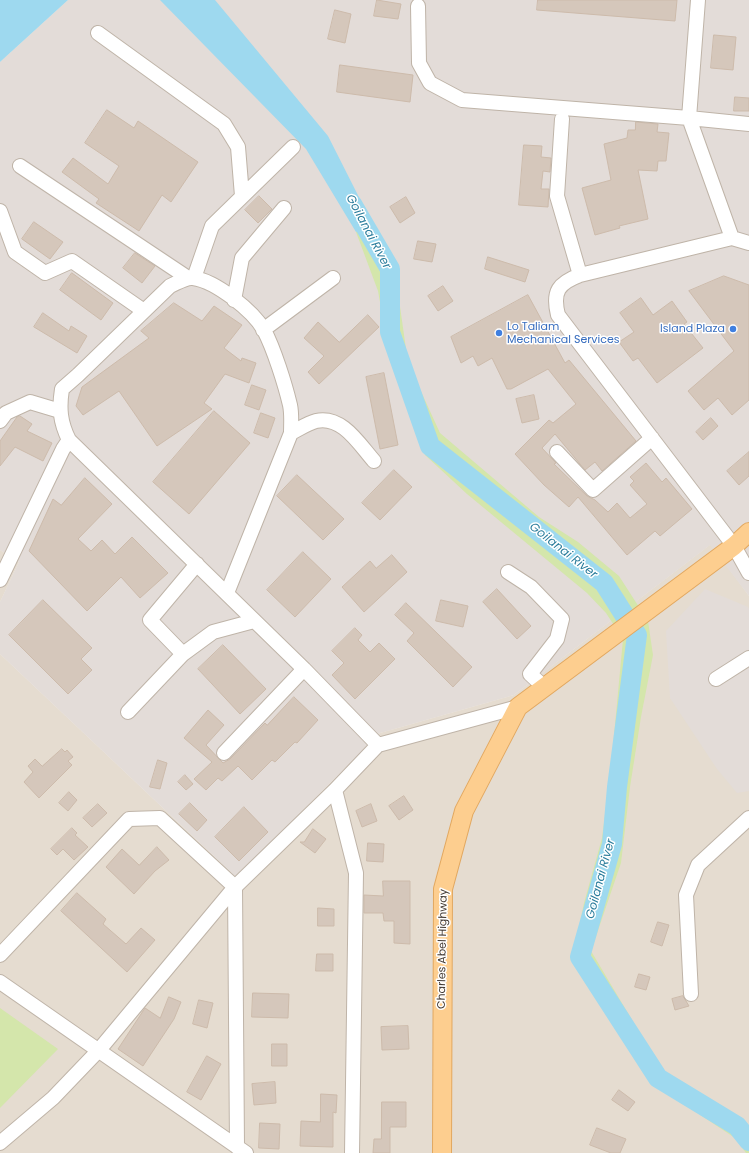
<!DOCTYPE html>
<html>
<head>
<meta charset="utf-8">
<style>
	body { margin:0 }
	canvas { display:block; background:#f1ebe2 }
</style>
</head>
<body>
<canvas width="749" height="1153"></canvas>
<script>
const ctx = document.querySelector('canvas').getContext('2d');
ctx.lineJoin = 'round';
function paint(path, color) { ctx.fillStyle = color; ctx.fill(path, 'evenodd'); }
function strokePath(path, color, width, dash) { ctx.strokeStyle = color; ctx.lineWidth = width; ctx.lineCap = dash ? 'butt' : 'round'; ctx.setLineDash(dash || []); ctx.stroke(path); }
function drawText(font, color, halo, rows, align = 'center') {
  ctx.font = font + ' Poppins,sans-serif'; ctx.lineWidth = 3; ctx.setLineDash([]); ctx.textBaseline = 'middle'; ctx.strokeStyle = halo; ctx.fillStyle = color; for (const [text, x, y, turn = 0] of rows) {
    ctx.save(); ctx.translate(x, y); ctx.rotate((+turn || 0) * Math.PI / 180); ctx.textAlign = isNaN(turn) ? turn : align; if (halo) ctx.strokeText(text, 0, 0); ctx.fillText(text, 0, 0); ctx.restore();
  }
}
paint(new Path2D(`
	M711,544L749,596V1153H0V654L236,877L380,733L514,695Z
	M0,550L19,562L0,602Z`), '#e5dcd0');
paint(new Path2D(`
	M68,0H749V596L710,545L514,695L380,733L236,877L0,654V602L19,562L0,550V62Z
	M705,589L748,607L749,609V791L737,793L717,769L670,698L666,631Z`), '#e3dcd8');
paint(new Path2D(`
	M372,223L394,264L408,363L440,433L539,517L578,542L619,576L648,621L653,655L641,717L630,787L621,863L591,951L663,1072L741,1120L749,1129V1153H746L735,1138L657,1086L572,962L584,903L602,838L610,778L623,639L606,613L587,593L467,494L425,455L389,352L378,291L356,232Z
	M0,1008L58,1049L0,1108Z`), '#d4e6ab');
paint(new Path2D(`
	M0,0H68L0,62Z
	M160,0H215L328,136L372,223L356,232L306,149Z`), '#9ed9ef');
strokePath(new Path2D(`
	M352,204L390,269V332L430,446L604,583L637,635L617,787L612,844L580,957L658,1078L737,1126L749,1141`), '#9ed9ef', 20);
const building = new Path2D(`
	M377,0L401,4L398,19L374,16Z
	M538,0H677L675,21L537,10Z
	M335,10L351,14L345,43L328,39Z
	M714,35L736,37L733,70L711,68Z
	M340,65L413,75L410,102L337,92Z
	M735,97L749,98V111H734Z
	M107,110L134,128L138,121L198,162L171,202L162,195L139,231L96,203L99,199L62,172L73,158L108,184L119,166L85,143Z
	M636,122L658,124L657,132L669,133L666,161H658L657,171L638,170L648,219L619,226L620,228L595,235L582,188L611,180L604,144L627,138L628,130H635Z
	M524,145L542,146L541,157L551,158L550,172L543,171L541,189H549L548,207L519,205Z
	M259,196L272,209L258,223L245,210Z
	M406,197L415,213L400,223L390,207Z
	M34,222L63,242L50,259L22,239Z
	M418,241L436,244L432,262L414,259Z
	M135,253L155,266L142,283L123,268Z
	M488,257L529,270L525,282L485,269Z
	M72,273L113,303L101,320L60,290Z
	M724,276L749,285V400L732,415L718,398L704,410L688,391L734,351L689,291Z
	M443,286L453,301L438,311L428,296Z
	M528,295L565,363L569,360L636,441L602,471L595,462L585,470L555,434L542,448L556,463L554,464L587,496L595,500L608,512L617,503L630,518L647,504L630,485L634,481L630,477L646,463L662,482L666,478L692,509L660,536L655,531L627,555L578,497L569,507L544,485L515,454L549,420L553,423L576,404L548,369L511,389H507L492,358L478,366L473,356L461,363L451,337Z
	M641,298L653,315L672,301L687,322L684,324L703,348L657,383L638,358L633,361L619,342L634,332L620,313Z
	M174,303L202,321L214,306L242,325L224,348L241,361L242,358L256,363L249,383L225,374L204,403L212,409L157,446L119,391L83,415L76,406L82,387L149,338L141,331Z
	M43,313L69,331L71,326L87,336L77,353L34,327Z
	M368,315L379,327L319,384L308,372L324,356L304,338L318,322L339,342Z
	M384,373L398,445L380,449L366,377Z
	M252,385L266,390L259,410L245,405Z
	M534,395L539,419L522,423L516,399Z
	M214,411L250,443L189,514L153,482Z
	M261,413L275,418L268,438L254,433Z
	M20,416L32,424L27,431L52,443L43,461L15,447L0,466V441L17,417Z
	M711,418L718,426L703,440L696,432Z
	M749,452V476L739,485L727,471Z
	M394,470L412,487L380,520L362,503Z
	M297,475L344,519L323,540L277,496Z
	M85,478L112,504L78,539L91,551L102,540L115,554L132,537L168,573L140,598L121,577L87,611L29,551L53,499L61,505Z
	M303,552L331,579L295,617L267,590Z
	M392,555L407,572L364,612L342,587L370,561L376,568Z
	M497,589L531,626L517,639L483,602Z
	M43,600L92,648L81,659L92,670L68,694L9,635Z
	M441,600L468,606L463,627L436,621Z
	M406,603L472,667L453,687L407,641L414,633L395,615Z
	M355,628L362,635L358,640L370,652L379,643L395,659L355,699L332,675L344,663L332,651Z
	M223,645L266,689L240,714L198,669Z
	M294,697L318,720L297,743L295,742L275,762L272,760L252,780L238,766L222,781L218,778L206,790L194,779L212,762L184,738L208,710L224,725L206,745L223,763L230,759L265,723L267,725Z
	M62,749L65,752L67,750L73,757L68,761L72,765L39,798L24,782L33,772L28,766L35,759L42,766Z
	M158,760L167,763L160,789L150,787Z
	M185,775L193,784L186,790L178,782Z
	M69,792L77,800L68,811L59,803Z
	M404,796L413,810L399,820L389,806Z
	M190,803L207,820L197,831L179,814Z
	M98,804L107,813L92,827L83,818Z
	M371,804L377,821L362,827L356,811Z
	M244,807L268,832L239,861L215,837Z
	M72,828L77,833L75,835L88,847L74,860L63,849L57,855L51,849Z
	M313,829L326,839L315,853L300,842H304Z
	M368,843L384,844L383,862L367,861Z
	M157,847L169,860L155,871L134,894L106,867L122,849L139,865Z
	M383,881H410V944L394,943V921H384L383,913H364V895L383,896Z
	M77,893L106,919L103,924L126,944L141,928L155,940L127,972L61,911Z
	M318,908L334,909V926H318Z
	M658,922L669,925L662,946L651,942Z
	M317,954H333V971H316Z
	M639,974L650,977L646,990L635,987Z
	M253,993L289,994L288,1018L252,1017Z
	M683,996L689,1006L675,1010L672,999Z
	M169,997L181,1002L174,1019L143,1066L118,1049L145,1008L160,1018Z
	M199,1000L213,1003L207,1028L193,1024Z
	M408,1026L409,1049L382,1050L381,1027Z
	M272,1044H287V1066H272Z
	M207,1056L221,1064L201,1100L187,1092Z
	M275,1082L276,1103L254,1105L252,1084Z
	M619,1090L635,1102L628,1111L612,1100Z
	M321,1094L337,1095L336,1113L333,1112V1147L300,1146L301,1121L320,1122Z
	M382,1102H406V1127H390V1153H373L374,1139H381Z
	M260,1123L280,1124L279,1149L259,1148Z
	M597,1128L626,1139L620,1153H611L590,1145Z`);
paint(building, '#d5c7bb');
strokePath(building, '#cdbbab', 1);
const minor = new Path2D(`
	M698,0L689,118L749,124
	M418,6L419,63L430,83L462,100L689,118L732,238
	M98,33L224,124L238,147L242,196
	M562,119L557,196L580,275
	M20,166L188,278
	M0,211L15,252L45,273L72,261L144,311
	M749,243L732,238L580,275C559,283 552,291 558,315L734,546L749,573
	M194,278L212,226L293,147
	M234,300L242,258L284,208
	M263,330L333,278
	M0,421L6,413L30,402L60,411
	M291,433C299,429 308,423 316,421C342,415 359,444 374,461
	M557,452L593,490L652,438
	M508,572L531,587L562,619L557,639L530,674L544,687
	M0,580L63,449L69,440
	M227,593L291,433C291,424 292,414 290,405C285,384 274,349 264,330C253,311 216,281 193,278C186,277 177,283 170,286L78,375L62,389C59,408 60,422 69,440L304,669L378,745L518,707
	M183,654L150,620L197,564
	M716,679L749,658
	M128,712L183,654L213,632L254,621
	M224,753L304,669
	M335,790L356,873L352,1153
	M0,955L129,819L160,818L235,887L237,1147
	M0,982L246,1153
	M691,994L686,895L698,865L749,818
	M0,1143L53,1098L99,1050L235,887L335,790L378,745`);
const major = new Path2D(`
	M442,1153L443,889L464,811L518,707L734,546L749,532`);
strokePath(minor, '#bfb4a8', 16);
strokePath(major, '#e2a860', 20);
strokePath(minor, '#fff', 14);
strokePath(major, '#fdce8f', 18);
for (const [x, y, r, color] of [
	[733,329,4,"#3f7fe0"],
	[499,333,4,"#3f7fe0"]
]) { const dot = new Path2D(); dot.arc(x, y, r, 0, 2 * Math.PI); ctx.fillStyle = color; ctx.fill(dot); strokePath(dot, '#fff', 1.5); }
drawText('11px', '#366cbe', '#fff', [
	["Lo Taliam",507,327],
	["Mechanical Services",507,340],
	["Island Plaza",725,329,"right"]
], 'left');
drawText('11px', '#433a33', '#fff', [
	["Charles Abel Highway",443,949,-89]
]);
drawText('italic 12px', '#2b7d9c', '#fff', [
	["Goilanai River",368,232,62],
	["Goilanai River",563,551,38],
	["Goilanai River",601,879,-75]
]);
</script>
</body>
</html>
